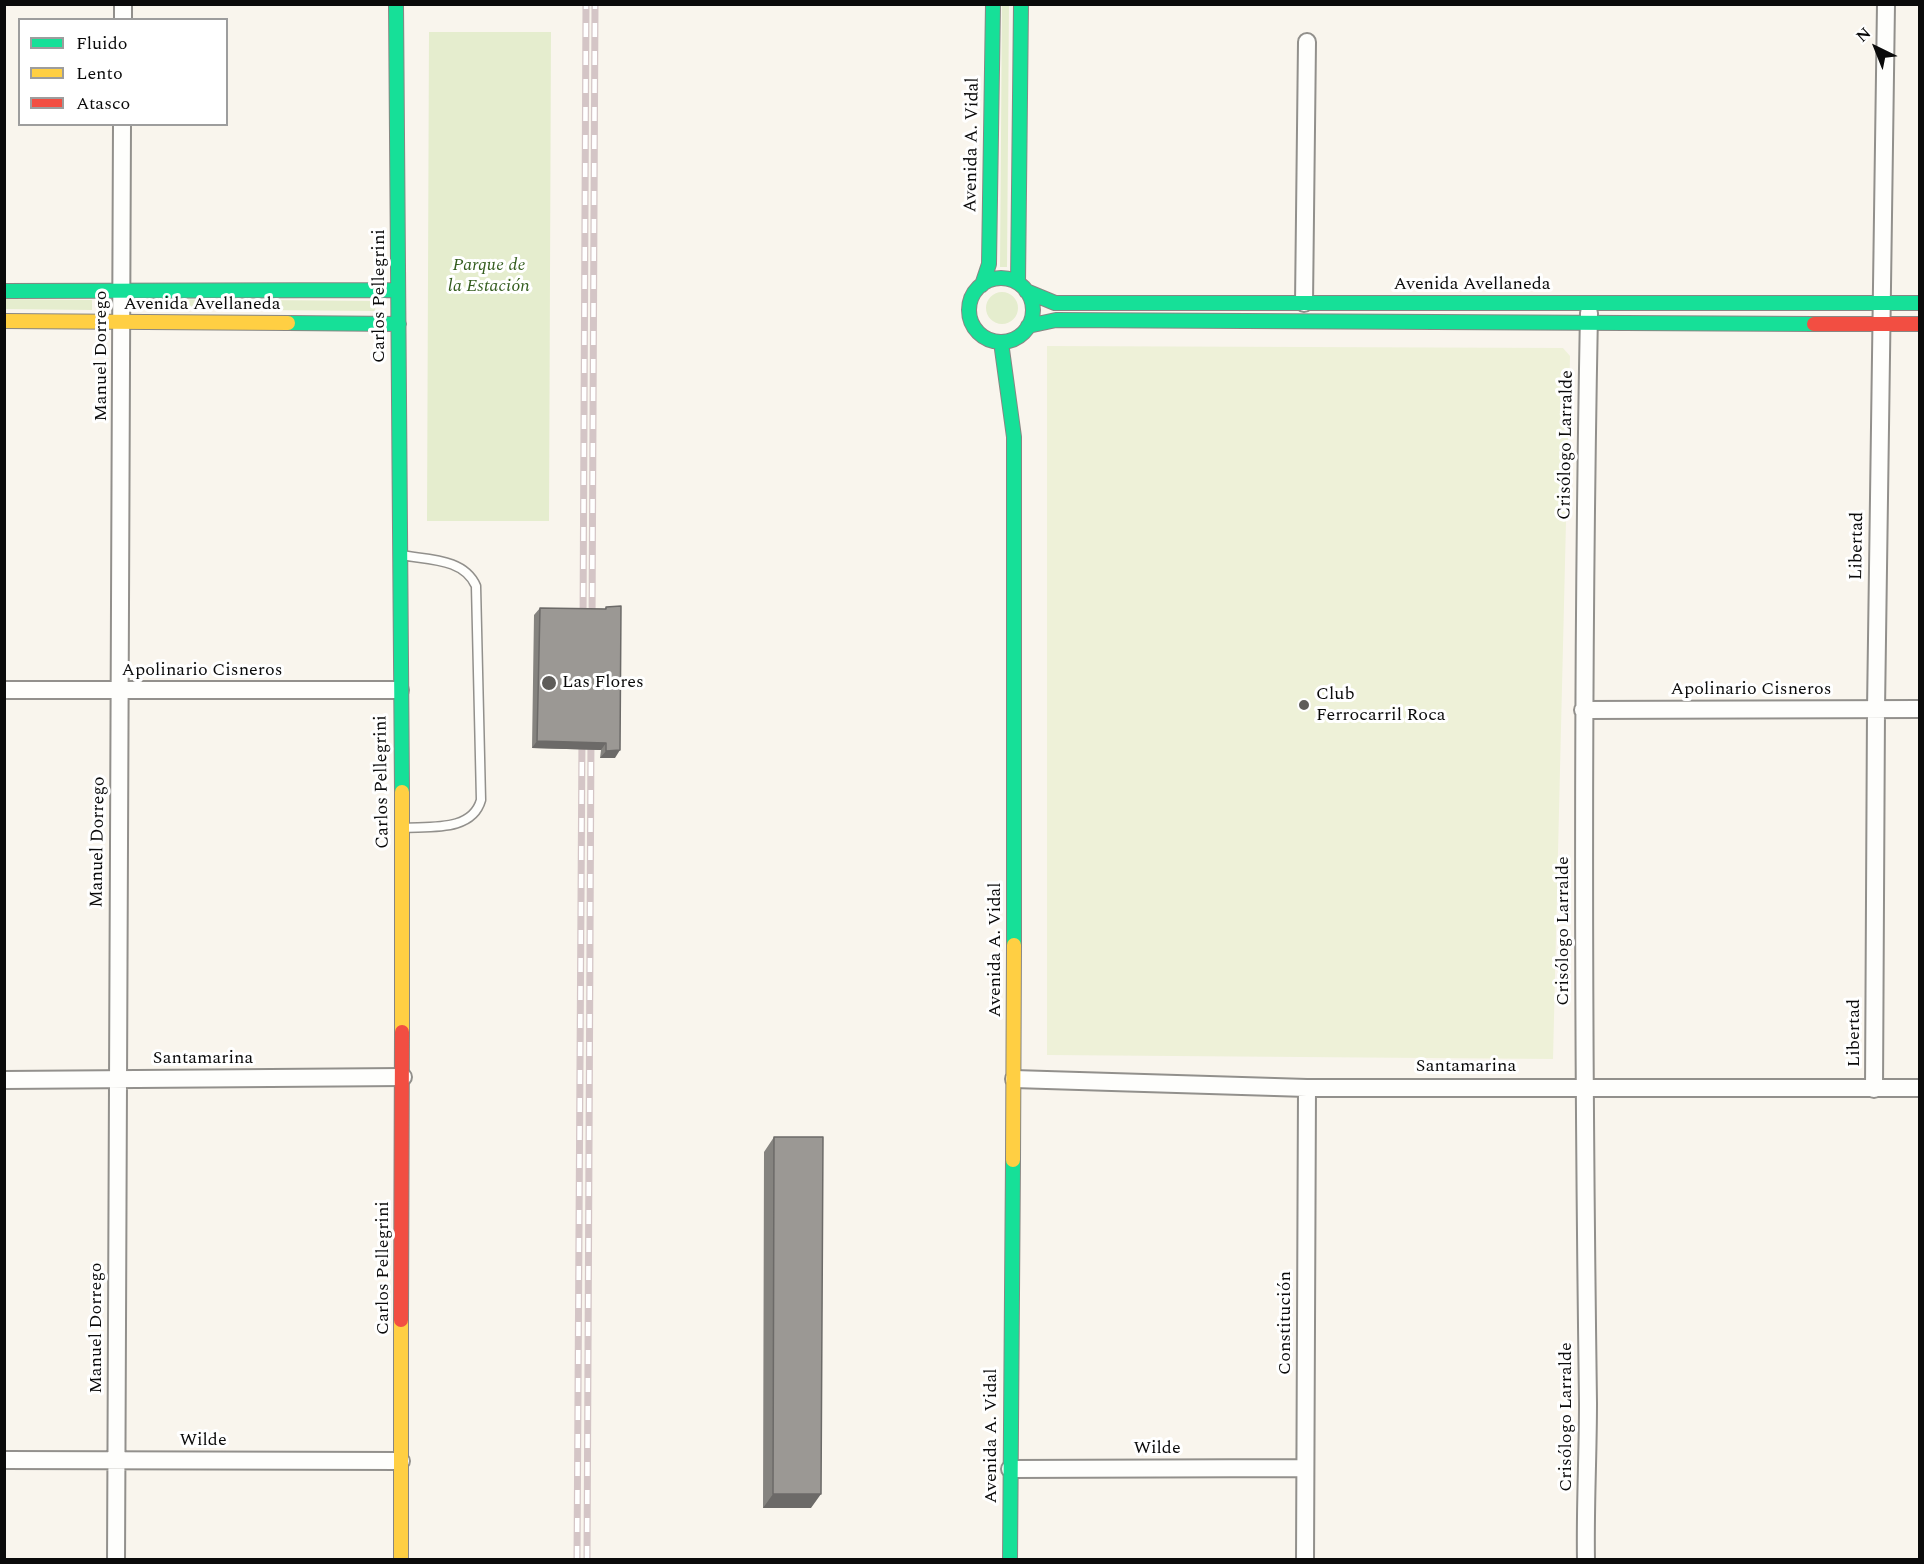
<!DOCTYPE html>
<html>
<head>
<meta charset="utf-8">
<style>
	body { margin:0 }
	#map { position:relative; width:1924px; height:1564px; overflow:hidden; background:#f9f5ed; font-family:Spectral,serif }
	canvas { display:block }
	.frame { position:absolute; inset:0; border:6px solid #0a0a0a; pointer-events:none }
	.legend { position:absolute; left:18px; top:18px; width:210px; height:108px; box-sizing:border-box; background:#fff; border:2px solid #9d9d9d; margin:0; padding:8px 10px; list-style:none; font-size:18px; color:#0a0a0a }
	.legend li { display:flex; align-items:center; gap:12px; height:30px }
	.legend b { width:30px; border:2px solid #9d9d9d }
	.north { position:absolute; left:1846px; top:18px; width:60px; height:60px; -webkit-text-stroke:4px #fff; paint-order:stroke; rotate:317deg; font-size:16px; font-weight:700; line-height:24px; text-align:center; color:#0a0a0a }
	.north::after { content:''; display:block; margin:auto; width:21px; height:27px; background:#0a0a0a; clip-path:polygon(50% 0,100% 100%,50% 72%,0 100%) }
</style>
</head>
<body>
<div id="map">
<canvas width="1924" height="1564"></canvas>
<div class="frame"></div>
<ul class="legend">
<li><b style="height:8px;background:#16e098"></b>Fluido</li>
<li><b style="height:8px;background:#ffcf43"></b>Lento</li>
<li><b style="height:8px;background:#f24e42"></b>Atasco</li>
</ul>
<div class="north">N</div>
</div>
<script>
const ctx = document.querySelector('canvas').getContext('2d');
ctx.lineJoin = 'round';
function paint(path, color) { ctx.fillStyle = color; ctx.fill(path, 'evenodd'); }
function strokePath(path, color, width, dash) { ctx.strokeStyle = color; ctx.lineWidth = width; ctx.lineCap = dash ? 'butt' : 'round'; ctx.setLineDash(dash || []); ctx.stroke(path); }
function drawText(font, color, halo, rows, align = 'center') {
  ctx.font = font + ' Spectral,serif'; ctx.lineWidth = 6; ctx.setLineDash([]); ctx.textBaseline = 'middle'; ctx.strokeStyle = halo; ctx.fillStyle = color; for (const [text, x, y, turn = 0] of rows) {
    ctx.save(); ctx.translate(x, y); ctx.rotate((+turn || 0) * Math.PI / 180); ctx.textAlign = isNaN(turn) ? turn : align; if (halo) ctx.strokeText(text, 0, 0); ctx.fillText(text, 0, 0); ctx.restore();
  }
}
paint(new Path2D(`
	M1009,4L1007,267H1000L1002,5Z
	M429,32H551L549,521H427Z
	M986 308a16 16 0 1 1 32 0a16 16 0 1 1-32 0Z
	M5,299L92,300V310L5,309Z
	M140,299L376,301L375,311L140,309Z`), '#e5edce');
paint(new Path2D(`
	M1047,346L1563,348L1570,356L1553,1059L1047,1055Z`), '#eef1d8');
const lane = new Path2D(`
	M401,555C428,560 464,558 476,586L481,800C472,832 430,826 402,828`);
const street = new Path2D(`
	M123,20V4
	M1304,303L1307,42
	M4,690H400
	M1583,710L1920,709
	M1014,1079L1307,1088H1920
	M4,1080L403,1077
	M1874,1089L1876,709L1886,4
	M4,1460L401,1461
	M1010,1469L1305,1468
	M116,1560L122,124
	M1305,1560L1307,1088
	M1586,1560C1585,1507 1588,1455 1588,1403C1583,1039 1582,676 1589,313`);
const fast = new Path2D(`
	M396,4L402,792
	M969 310a32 32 0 1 1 64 0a32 32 0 1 1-64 0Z
	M1018,283L1021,4
	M982,285L989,264L993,4
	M4,291L398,290
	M1026,291L1055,303H1920
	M288,323L399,324
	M1028,326L1056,320L1814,324
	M1001,342L1014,437V945
	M1010,1560L1013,1160`);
const slow = new Path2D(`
	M4,321L288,323
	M402,1032V792
	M1013,1160L1014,945
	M401,1560V1320`);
const jam = new Path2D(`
	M1814,324H1920
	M401,1320L402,1032`);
strokePath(lane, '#92908c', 11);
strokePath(street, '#92908c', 20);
strokePath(fast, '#888683', 16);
strokePath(slow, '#888683', 16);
strokePath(jam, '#888683', 16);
strokePath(lane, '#fefefc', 8);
strokePath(street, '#fefefc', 16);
strokePath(fast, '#16e098', 14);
strokePath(slow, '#ffcf43', 14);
strokePath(jam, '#f24e42', 14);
const rail = new Path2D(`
	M583,625L586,4
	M592,625L595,4
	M577,1560L582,733
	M587,1560L591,733`);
strokePath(rail, '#d4c5c6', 7);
strokePath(rail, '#fff', 4.5, [14]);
paint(new Path2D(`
	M606,607L615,758H600L601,750L532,748L534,615L540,608L605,609Z
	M774,1137L811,1508H763L764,1152Z`), '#85837f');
paint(new Path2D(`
	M537,741L606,743L601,750L532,748Z
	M620,750L615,758H600L606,751Z
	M773,1494H821L811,1508H763Z`), '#6c6a68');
const building = new Path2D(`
	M621,606L620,750L606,751V743L537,741L540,608L606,609V607Z
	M774,1137H823L821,1494H773Z`);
paint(building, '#9b9894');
strokePath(building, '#6c6a68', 1.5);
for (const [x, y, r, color] of [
	[549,683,8,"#5e5c59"],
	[1304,705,6,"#5e5c59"]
]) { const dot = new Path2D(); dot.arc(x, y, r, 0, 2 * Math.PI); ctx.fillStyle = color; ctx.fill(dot); strokePath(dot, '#fff', 2); }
drawText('18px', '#0a0a0a', '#fff', [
	["Avenida A. Vidal",973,145,-89],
	["Avenida Avellaneda",1472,285],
	["Carlos Pellegrini",380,296,-90],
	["Avenida Avellaneda",202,305],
	["Manuel Dorrego",102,356,-90],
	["Crisólogo Larralde",1567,445,-89],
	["Libertad",1858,546,-89],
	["Apolinario Cisneros",202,671],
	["Apolinario Cisneros",1751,690],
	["Carlos Pellegrini",383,782,-91],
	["Manuel Dorrego",99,842,-89],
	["Crisólogo Larralde",1564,931,-90],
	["Avenida A. Vidal",996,950,-90],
	["Libertad",1855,1033,-90],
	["Santamarina",203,1059],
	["Santamarina",1466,1067],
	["Carlos Pellegrini",384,1268,-90],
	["Constitución",1286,1323,-90],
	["Manuel Dorrego",97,1328,-90],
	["Crisólogo Larralde",1567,1417,-90],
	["Avenida A. Vidal",992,1436,-90],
	["Wilde",203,1441],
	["Wilde",1157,1449]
]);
drawText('italic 18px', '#345d1e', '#fff', [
	["Parque de",489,266],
	["la Estación",489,287]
]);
drawText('18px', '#0a0a0a', '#fff', [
	["Las Flores",562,683],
	["Club",1316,695],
	["Ferrocarril Roca",1316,716]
], 'left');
</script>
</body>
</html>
